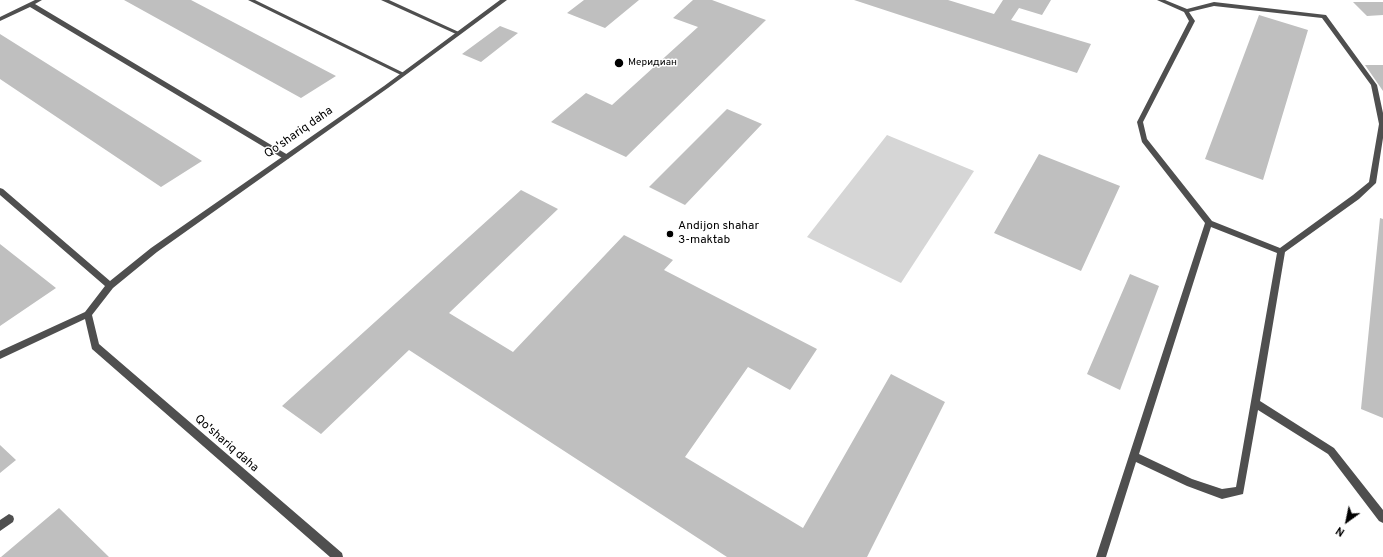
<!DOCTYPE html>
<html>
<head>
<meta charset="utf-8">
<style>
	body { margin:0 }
	#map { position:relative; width:1383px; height:557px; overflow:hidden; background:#fff; font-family:Overpass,sans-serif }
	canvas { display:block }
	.north { position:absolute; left:1327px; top:501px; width:40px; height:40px; -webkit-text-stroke:3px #fff; paint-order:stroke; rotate:213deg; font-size:11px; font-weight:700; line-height:16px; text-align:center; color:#000 }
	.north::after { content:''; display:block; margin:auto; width:14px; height:18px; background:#000; clip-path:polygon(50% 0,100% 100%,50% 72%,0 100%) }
</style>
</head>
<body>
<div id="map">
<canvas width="1383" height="557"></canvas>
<div class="north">N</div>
</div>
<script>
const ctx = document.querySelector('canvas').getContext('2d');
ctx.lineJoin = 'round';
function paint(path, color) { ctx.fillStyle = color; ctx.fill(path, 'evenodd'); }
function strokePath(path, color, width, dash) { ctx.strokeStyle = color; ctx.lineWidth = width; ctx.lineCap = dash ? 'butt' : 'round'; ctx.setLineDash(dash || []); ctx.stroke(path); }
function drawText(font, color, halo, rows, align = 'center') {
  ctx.font = font + ' Overpass,sans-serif'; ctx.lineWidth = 3; ctx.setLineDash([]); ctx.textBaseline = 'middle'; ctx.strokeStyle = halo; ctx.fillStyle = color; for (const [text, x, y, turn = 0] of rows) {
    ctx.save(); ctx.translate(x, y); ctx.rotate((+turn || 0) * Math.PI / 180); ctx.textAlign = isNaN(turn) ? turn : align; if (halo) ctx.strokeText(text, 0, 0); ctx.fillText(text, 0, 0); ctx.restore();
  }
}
paint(new Path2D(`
	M887,135L974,171L901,283L807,237Z`), '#d6d6d6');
paint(new Path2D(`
	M124,0H191L336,76L301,98Z
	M584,0H639L605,28L567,13Z
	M693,0H712L766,20L626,157L551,122L586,93L612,105L698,27L673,18Z
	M854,0H948L994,14L1003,0H1051L1042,15L1019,8L1011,20L1091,44L1077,73Z
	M1353,2H1383V15L1367,16Z
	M1259,15L1308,30L1263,180L1205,159Z
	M500,26L518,33L481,62L462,54Z
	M0,34L202,161L161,187L0,79Z
	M1365,65H1383V91Z
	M727,109L762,124L685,205L649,187Z
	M1039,154L1120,186L1081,271L994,233Z
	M521,190L558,209L449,313L513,352L624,235L673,260L664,270L817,349L790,390L748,367L685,457L803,528L891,374L945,402L867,557H727L409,350L321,434L282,406Z
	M1380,218L1383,219V418L1361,409Z
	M0,244L56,288L0,326Z
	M1130,274L1159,286L1120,390L1087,374Z
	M0,445L16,460L0,473Z
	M59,508L109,557H1Z`), '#bfbfbf');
paint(new Path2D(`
	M35,0H42L35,4L288,155L289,157L288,159H284L30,7L0,21V17Z
	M248,0H255L406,74L405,75H401Z
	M381,0H389L461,33L458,35L456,34Z
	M9,514L13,516L14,519L13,522L0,531V520Z`), '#4f4f4f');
paint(new Path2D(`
	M500,0H507L388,88L157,252L113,288L92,315L99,344L342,553L343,557H330L92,349L85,319L0,359V351L85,312L105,286L0,195V188L3,189L110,281L151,248L384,86Z
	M1157,0H1165L1187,9L1214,2L1326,15L1377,85L1383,113V138L1376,183L1359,199L1285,252L1260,401L1334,448L1383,510V523L1379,521L1328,454L1258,410L1243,494L1222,499L1187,486L1136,462L1106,557H1096L1205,223L1142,142L1137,122L1189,21L1184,12ZM1214,6L1322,18L1371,85L1379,124L1369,182L1353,195L1280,248L1212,221L1147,139L1143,122L1195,21L1189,12ZM1211,227L1277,253L1236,487L1222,489L1192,479L1139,454Z`), '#4f4f4f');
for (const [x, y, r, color] of [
	[619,63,5,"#000"],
	[670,234,4,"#000"]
]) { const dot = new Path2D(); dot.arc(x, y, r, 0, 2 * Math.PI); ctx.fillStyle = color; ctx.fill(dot); strokePath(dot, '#fff', 1.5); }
drawText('10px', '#000', '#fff', [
	["Меридиан",628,63]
], 'left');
drawText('12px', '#000', '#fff', [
	["Qo'shariq daha",299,133,-35],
	["Qo'shariq daha",226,444,41]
]);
drawText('12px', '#000', '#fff', [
	["Andijon shahar",678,227],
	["3-maktab",678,241]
], 'left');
</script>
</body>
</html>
